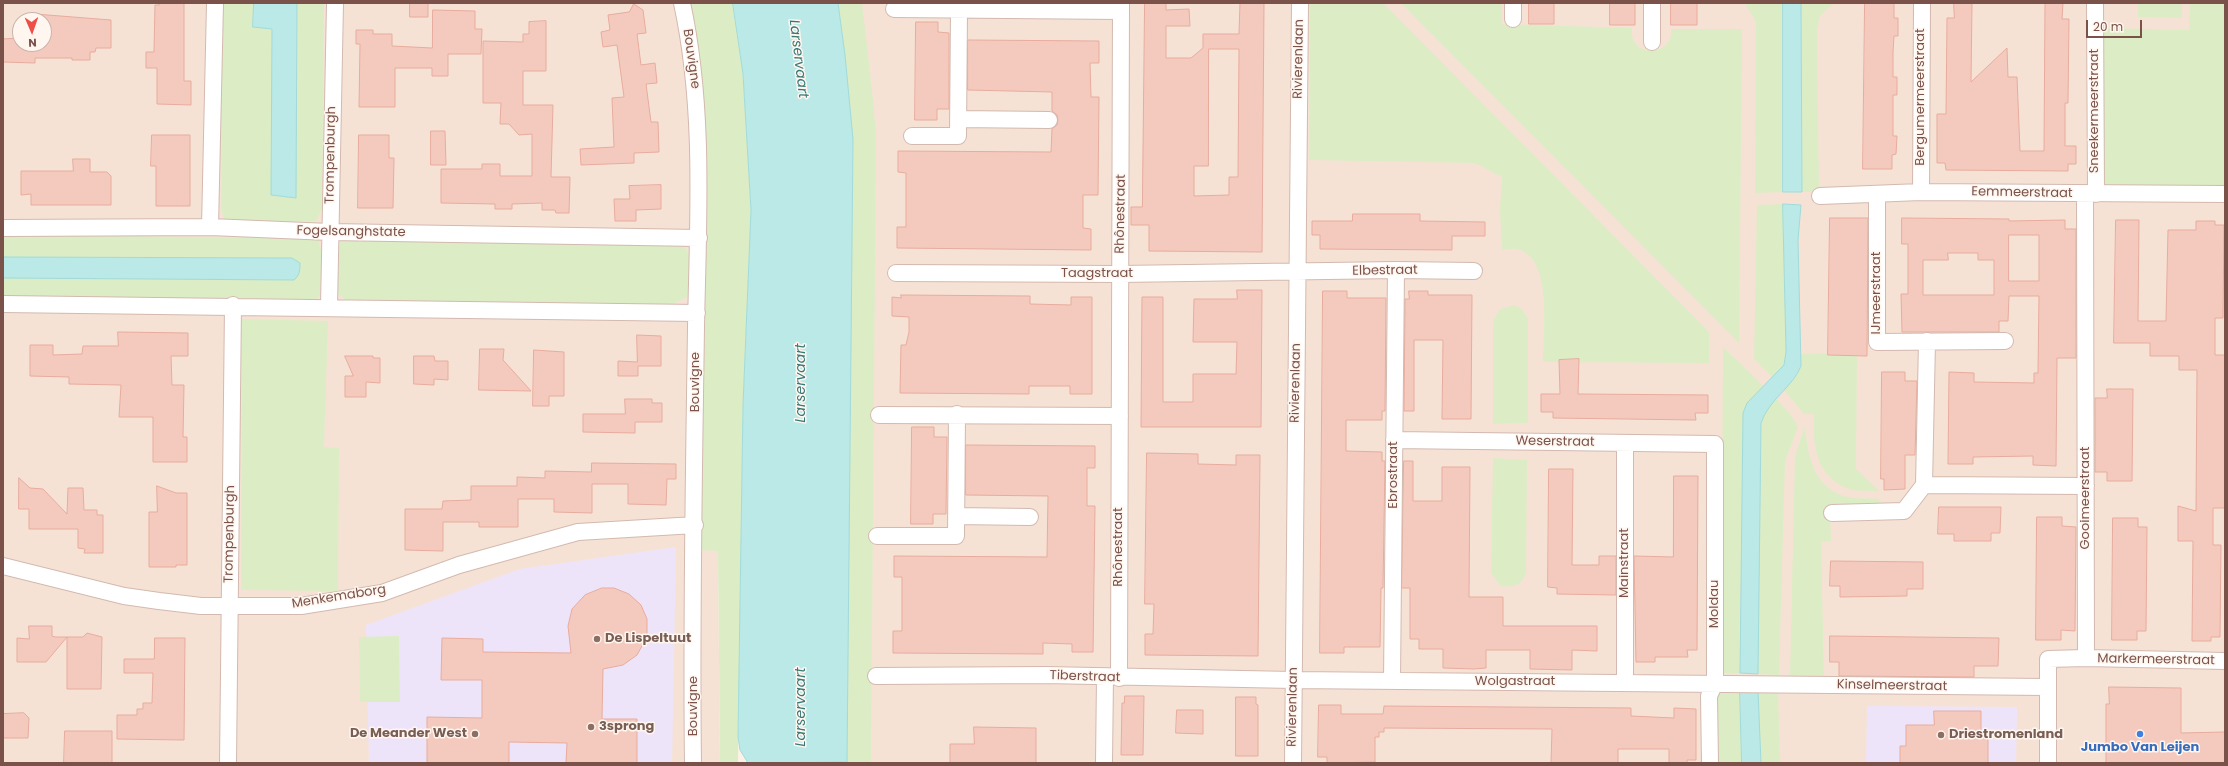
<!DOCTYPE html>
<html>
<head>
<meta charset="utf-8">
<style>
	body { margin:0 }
	#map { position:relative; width:2228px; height:766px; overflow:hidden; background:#fef1e8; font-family:Poppins,sans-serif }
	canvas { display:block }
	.frame { position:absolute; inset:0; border:4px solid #7a524a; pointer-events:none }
	.north { position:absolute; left:12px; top:12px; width:40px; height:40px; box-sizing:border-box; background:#fff6ef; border:1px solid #cab4ad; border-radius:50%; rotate:178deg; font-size:11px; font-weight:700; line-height:16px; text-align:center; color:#7a524a }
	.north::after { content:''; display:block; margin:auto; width:14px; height:18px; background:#ed4e47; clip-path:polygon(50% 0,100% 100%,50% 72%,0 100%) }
	.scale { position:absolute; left:2086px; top:20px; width:56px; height:18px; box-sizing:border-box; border:2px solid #7a524a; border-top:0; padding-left:5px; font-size:12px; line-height:14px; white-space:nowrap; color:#7a524a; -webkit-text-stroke:3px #fff6ef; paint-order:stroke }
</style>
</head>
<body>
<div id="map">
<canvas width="2228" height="766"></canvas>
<div class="frame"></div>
<div class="north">N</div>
<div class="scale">20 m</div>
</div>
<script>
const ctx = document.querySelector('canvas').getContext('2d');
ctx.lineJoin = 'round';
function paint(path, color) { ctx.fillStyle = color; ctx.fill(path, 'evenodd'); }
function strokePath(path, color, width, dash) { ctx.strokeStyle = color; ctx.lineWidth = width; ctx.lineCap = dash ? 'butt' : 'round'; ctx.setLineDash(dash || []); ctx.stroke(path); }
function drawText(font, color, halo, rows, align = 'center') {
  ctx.font = font + ' Poppins,sans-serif'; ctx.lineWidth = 3; ctx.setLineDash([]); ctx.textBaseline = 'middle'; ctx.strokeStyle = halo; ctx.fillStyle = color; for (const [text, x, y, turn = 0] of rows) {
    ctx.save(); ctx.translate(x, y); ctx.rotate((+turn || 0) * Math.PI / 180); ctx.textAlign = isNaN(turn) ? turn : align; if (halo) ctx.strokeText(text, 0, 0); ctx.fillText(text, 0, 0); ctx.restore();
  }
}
paint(new Path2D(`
	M3,3H718V550L720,763H3ZM20,20H44V44H20Z
	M842,3H2225V763H831Z`), '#f6e2d5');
paint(new Path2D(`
	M676,547L672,763H369L366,625L520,569Z
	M1867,706L2017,707L2016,763H1866Z`), '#eee4fa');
paint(new Path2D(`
	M222,3H254L253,27L272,29L271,195L295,198L297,3H324L322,209L316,221H225L221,209Z
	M689,3H733L743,74L751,210L743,405L738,763H720L718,551L701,550L707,199L704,117Z
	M838,3H862L872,90L876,134L871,763L847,762L853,139L845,55Z
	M1310,3H1383L1709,332V363L1543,362C1543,331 1556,237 1502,250L1500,210L1502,177L1475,163L1309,160Z
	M1401,3H1502V24L1632,28C1628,58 1674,58 1671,29H1742L1739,343Z
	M1745,3H1783V192L1755,193L1756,22Z
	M1801,3H1834L1820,16L1817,30L1819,192H1802Z
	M2138,3H2182V18L2138,17Z
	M2190,3H2225V188L2100,187L2101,28L2189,30Z
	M1783,204L1786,352L1784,365L1772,377L1754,359L1757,205Z
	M3,234L318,239L322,254L320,295L313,302L3,298V278L294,280C300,275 300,270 300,263L292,258L3,257Z
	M341,241L666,242C671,243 678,243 682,245C694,251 691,287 687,297L669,306L350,303L338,294V251Z
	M1515,305L1523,310L1528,319V423L1493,424V321L1500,309Z
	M242,319L328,321L324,447L339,448L338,591L241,590Z
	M1723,347L1763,386L1747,403L1739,634L1740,673H1721Z
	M1857,353L1856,469L1879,491C1870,490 1857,492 1849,489C1816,477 1812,445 1814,414H1804L1783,389C1794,378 1801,371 1801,354Z
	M1775,398L1791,415L1798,427L1785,461L1779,675L1758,674L1761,423L1764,414Z
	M1805,426C1808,456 1813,489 1848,497C1858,499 1869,498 1879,499L1882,505L1830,507L1831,541L1821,542L1824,677L1790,676L1795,456Z
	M1493,458L1527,460L1526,572C1523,585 1512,589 1500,585L1491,573Z
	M399,636L400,702H360L359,637Z
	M1718,690H1740L1742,763H1718Z
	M1758,691H1778L1780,763H1761Z`), '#dcedc5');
const water = new Path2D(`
	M254,3H297L296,198L271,195L272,29L253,27Z
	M733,3H838L845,55L853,139L847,762L748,763L740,750L738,737L743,405L751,210L743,74Z
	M1783,3H1801L1802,192H1783Z
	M1783,204L1801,205L1798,240L1801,366C1793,387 1769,399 1761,423L1758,674L1740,673L1743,413L1747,403L1784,365L1786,352Z
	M3,257L292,258L300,263C300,270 300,275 294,280L3,278Z
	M1740,690L1758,691L1761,763H1742Z`);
paint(water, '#bae9e7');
strokePath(water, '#a0dbda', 1);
const building = new Path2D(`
	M159,3H184V81H191V105L157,104V68H146V52H154L155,5H159Z
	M410,3H428V17H410Z
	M1145,3H1166V10L1189,9L1190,26H1166V58H1191L1203,48V34H1239L1240,3H1264L1262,252L1149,251V225H1131V207H1142ZM1209,49H1239L1238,177H1229V195L1194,196V166H1208Z
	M1529,3H1554V24H1529Z
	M1610,3H1635V25H1610Z
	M1671,3H1697V25H1671Z
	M1865,3H1894V18H1898V36H1894L1893,52V77H1897V95H1893V136H1897L1896,154L1892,155V169H1863Z
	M1954,3H1972L1971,82L2007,48L2008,77H2017L2020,151H2044L2045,3H2063L2062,19H2069L2068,103H2065V146H2076V164H2068V171L1946,170L1945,163H1937V114H1946L1947,18H1954Z
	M634,4L643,10L646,33L637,34L641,65L655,63L657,83L646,84L651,122H658L659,152L634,153V163L581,165L580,149L614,147L612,98L624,97L617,45L603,47L601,32L610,30L608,15L629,12Z
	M433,10L475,11V29H482L481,54H448V76H432V68H395V107H359L360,44H356V30H373V34H392V46L432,48Z
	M35,14L111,20V48H96L95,52H90V60H72V58H35V63L3,62V39L20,38V44H44V20H35Z
	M546,21V71H523V105H553L551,177H570L569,213H556L555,210H542V203L512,204V209H495V204L441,203V169H482V164H500V176H532V134L519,135L509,124H500L501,103H483V41L523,42V34H529V22Z
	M916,22H938V32L949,33V109H937V120H915Z
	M968,40L1099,41V63H1090L1091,97H1099L1098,195H1083V228L1091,229V250L897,248V227H906V173L898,172V151L1051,152L1052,129L1057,125L1058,120L1057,115L1052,111V92L968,90Z
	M431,131H445L446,165H431Z
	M152,135H190V206H156V166H151Z
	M359,135H389V158H394L393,208H358Z
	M73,159H90V172H107L111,176V205H31V194L21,195V171H73Z
	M661,185V209L636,210V221H615L614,199H630L629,186Z
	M1353,214H1420V221L1485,222V236H1452V250L1320,249V235H1312V221H1352Z
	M1830,218H1868L1867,356L1828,355Z
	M1902,218L2009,219V221L2065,220V229H2076V358H2057L2056,466L2033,465V456L1973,457V464H1948L1949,372L1974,373V382L2034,383V373H2038L2039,296H2009L2008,321H1999V332H1902L1901,294H1908V244H1902ZM2009,235H2039V281H2009ZM1948,253H1978V260H1994V295H1923V260H1948Z
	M2116,220H2139L2138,321H2166L2168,230H2196V221H2215V225H2224L2223,318H2215V355H2225V508H2213V545H2221L2220,637H2211V641H2192L2193,541H2178V506L2196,511L2197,370H2179V356H2150V343H2114Z
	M1237,290H1262L1261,427H1141L1142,297H1163V402H1193V374H1236L1237,342H1193L1194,299H1237Z
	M1323,291H1347V298H1386L1385,411H1382V420H1346V451L1382,452V461H1385L1383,588H1381L1380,647H1344V653H1320Z
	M1409,291H1428V295H1472L1471,419H1442L1443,340H1414V411H1404L1405,299H1409Z
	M901,295L1030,296V304L1071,305V297H1092V394H1070V386H1029V394L900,393L901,345H906L909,332V317L892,316V297L901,298Z
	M118,332L188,333V356H171L172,385H184L183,437H187V462H153V417H119L121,385L69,384V377L30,376V345H53V355L82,354L83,346H118Z
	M637,335L661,336V366H638V376H618V361L637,362Z
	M480,349H504L503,360L531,391L479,390Z
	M534,350L564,352V396H549V406H533Z
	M345,356H373V358H380V383L366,382V397H345V376H353Z
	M414,356H434L435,361H448V380L434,379V385L414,384Z
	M1579,359L1578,394L1708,395V413H1695L1696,420L1553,418V412H1541V394H1560L1559,360Z
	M1882,372H1905V381H1917L1915,455H1905V489L1884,490V479H1881Z
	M2107,389H2133L2132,481H2107V472H2095V398H2107Z
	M625,399H652V403H662V422H635V433L583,432V414H625Z
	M912,427H934V437H947L946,514H933V524H911Z
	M966,445L1095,446V468H1087V506H1095L1093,652H1072V644L1043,643V654L893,653V631H902V577H894V556L1047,557L1048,496L966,495Z
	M1147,453L1198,454V464L1236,465V455H1260L1258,656L1145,655V634H1153L1154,604H1145Z
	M1404,461H1413V501H1442V467H1470L1469,597H1503V626H1597V651L1572,650V670L1530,669V650H1486V668L1474,669L1443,668V649H1419V639H1410V588H1402Z
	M592,463L676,464V479H667L666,505L628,504V484H592V513L554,512V499H518V527H479V522H443V551L405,550V509H442L443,501L471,500V486H517V477L545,478V471L591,472Z
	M1549,469H1573L1572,565H1599V556H1616V595L1557,594V588L1548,587Z
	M1674,476H1698L1697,650H1687L1688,657H1655V662H1636L1634,556L1673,557Z
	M19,478L30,488L43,489L67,514L68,488H83L84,510H97V515H103V553H84L85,549L78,548V529H29V509H19Z
	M157,486L176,493H187V565H176V567H149V512H157Z
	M1939,507H2001L2000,533H1991V541H1954V534H1938Z
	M2037,517H2062V526L2076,527L2075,631L2061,630V640H2036Z
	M2113,518H2138V527H2147L2146,631H2137V640H2112Z
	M1831,561L1923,562V589H1907V596L1840,597V586H1830Z
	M602,588H614L629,594L641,605L647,619V637L637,655L623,665L603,669L602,719H637V763H566L567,743L509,742V763H427V717L482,718V680H441L442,638L483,639V652L571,653L568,626L572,609L585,595Z
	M29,626H52V636L55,637H83L87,633L102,637L101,689H67V637L46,662H17V638L29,639Z
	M1830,636L1999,638L1998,666H1974V677L1839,676V662H1830Z
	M155,638H185L184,740L117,739V715H137V709H143V703H152L153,673H124V659H154Z
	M2109,687L2181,688V733L2225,732V763H2106V704H2109Z
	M1125,696H1144L1143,755H1121L1122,703H1124Z
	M1236,697H1256V704L1258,705V756H1236Z
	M1319,705H1341V714H1383L1384,706L1631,708V716L1674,718V708L1696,709V760H1687V763H1669V749H1618V763H1551L1552,729L1384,728V732H1379V737H1375V762L1327,763V757H1318Z
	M1177,710H1203V734L1176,733Z
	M1934,711H1981V733H1988V763H1900V746H1906V725H1934Z
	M24,713L29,718L28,738H3V714Z
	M974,727L1036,728V763H950V744H974Z
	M65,731H112V763H64Z`);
paint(building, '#f5cabe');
strokePath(building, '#e8ac9d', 1);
const street = new Path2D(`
	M682,3C705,109 698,219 696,327C694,472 691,618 693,763
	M1513,3V19
	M1652,3V42
	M2095,3L2096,194
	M894,9L1121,11
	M958,119L1049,120
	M912,136H958L959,10
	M1921,192L1922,3
	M1877,194V342L2005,341
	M1820,196L1921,192L2225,194
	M210,227L215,3
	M3,228L210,227L330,232L699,238
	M896,273L1120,274L1396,270L1474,271
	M3,304L697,313
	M329,307L335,3
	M879,415L1120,416
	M1394,440L1715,444V683L1709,696L1710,763
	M1924,485L1927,341
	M1832,513L1904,511L1924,485L2086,486
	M956,516L1030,517
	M877,536H956L957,414
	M3,566L124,596L159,601L201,606H301L382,593L459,565L578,532L695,525
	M2086,658L2225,661
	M876,676L1045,675L1293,680L2048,687
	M1119,678L1121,3
	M1392,681L1396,270
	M1625,682V443
	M228,763L233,305
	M1104,763L1105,677
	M1293,763L1300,3
	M2048,763V659L2086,658L2085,194`);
strokePath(street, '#d3b9af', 18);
strokePath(street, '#fff', 16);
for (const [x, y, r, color] of [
	[597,639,4,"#8d6e63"],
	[591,727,4,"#8d6e63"],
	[475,734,4,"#8d6e63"],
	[2140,734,4,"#3f7fe0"],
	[1941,735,4,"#8d6e63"]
]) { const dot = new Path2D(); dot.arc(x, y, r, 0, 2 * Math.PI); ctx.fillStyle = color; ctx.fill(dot); strokePath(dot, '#fff6ef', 1.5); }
drawText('13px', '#7a524a', '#fff6ef', [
	["Bouvigne",691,59,82],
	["Rivierenlaan",1299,59,-89],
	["Bergumermeerstraat",1921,97,-90],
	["Sneekermeerstraat",2095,111,-90],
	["Trompenburgh",331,155,-89],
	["Eemmeerstraat",2022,193,1],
	["Rhônestraat",1121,214,-89],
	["Fogelsanghstate",351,232,1],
	["Elbestraat",1385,271,-1],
	["Taagstraat",1097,274],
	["IJmeerstraat",1877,293,-90],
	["Bouvigne",696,382,-90],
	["Rivierenlaan",1296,383,-89],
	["Weserstraat",1555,442,1],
	["Ebrostraat",1394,475,-90],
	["Gooimeerstraat",2086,498,-90],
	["Trompenburgh",230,534,-89],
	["Rhônestraat",1119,547,-90],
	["Mainstraat",1625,563,-90],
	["Menkemaborg",339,597,-9],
	["Moldau",1715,604,-90],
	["Markermeerstraat",2156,660,1],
	["Tiberstraat",1085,677,2],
	["Wolgastraat",1515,682],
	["Kinselmeerstraat",1892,686,1],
	["Bouvigne",694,706,-90],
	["Rivierenlaan",1293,707,-89]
]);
drawText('bold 13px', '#785e54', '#fff6ef', [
	["De Lispeltuut",605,639],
	["3sprong",599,727],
	["De Meander West",467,734,"right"],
	["Driestromenland",1949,735]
], 'left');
drawText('bold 13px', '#366cbe', '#fff6ef', [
	["Jumbo Van Leijen",2140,748]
]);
drawText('italic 14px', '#397877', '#fff6ef', [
	["Larservaart",798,59,83],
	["Larservaart",801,383,-90],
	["Larservaart",801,707,-90]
]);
</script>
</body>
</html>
